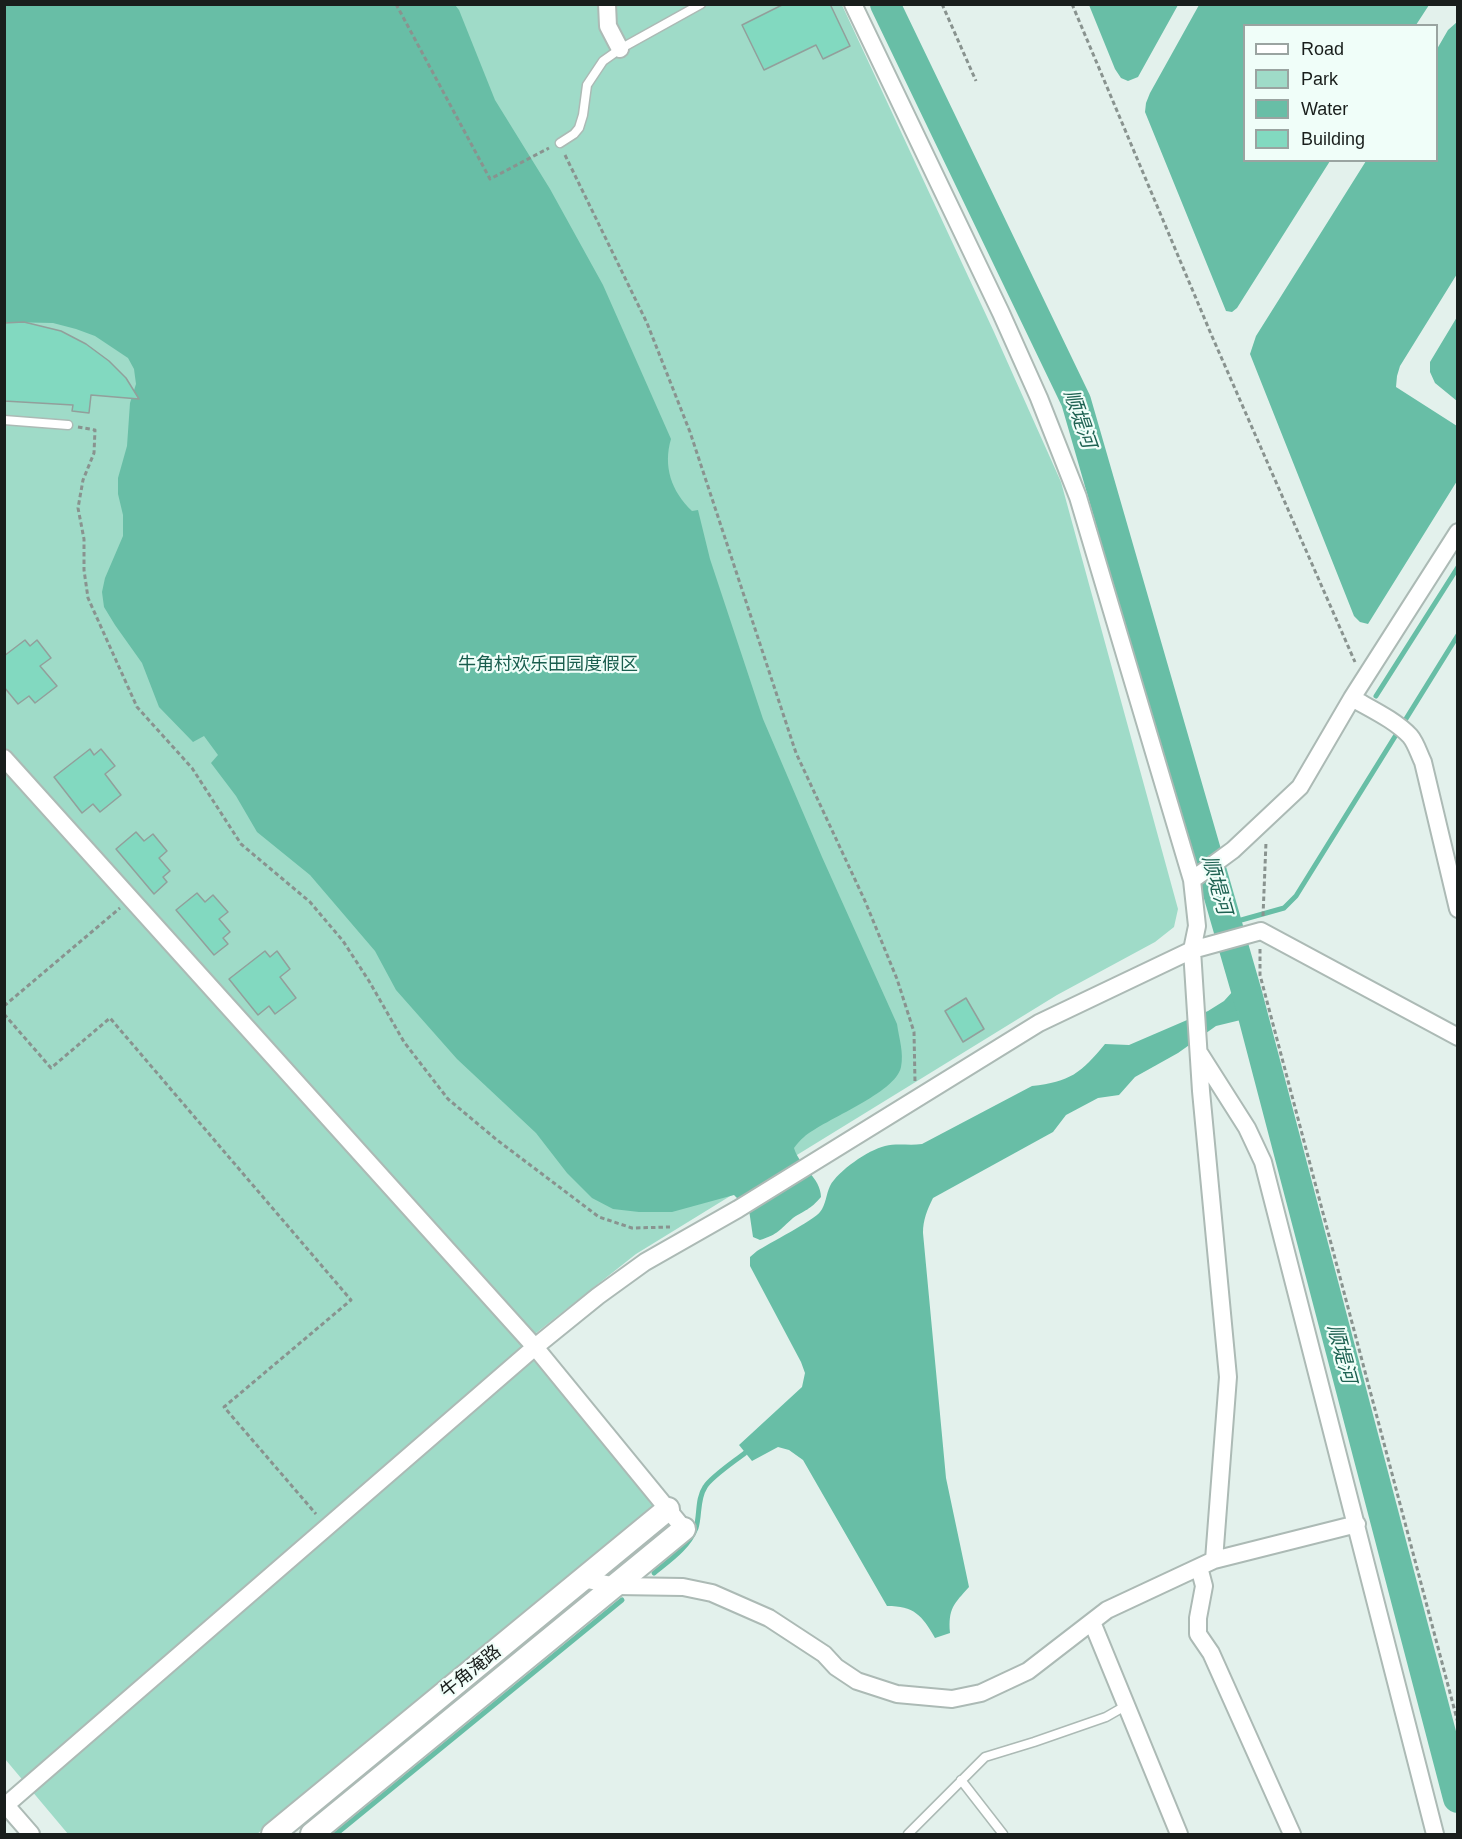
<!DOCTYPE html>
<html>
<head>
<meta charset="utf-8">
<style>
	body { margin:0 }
	#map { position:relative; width:1462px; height:1839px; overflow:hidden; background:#e3f1ec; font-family:Helvetica,sans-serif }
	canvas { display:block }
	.frame { position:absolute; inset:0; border:6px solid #191e1c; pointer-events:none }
	.legend { position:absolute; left:1243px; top:24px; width:195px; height:138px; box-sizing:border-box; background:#f0fef9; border:2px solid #9aa4a1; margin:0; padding:8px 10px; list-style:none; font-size:18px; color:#191e1c }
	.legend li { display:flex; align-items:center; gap:12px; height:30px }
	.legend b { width:30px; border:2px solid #9aa4a1 }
</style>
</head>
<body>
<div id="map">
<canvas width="1462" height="1839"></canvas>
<div class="frame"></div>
<ul class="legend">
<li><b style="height:8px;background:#fff"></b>Road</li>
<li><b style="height:16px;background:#9fdbc8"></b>Park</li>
<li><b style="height:16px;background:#68bea6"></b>Water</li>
<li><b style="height:16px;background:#82d9c0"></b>Building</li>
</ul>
</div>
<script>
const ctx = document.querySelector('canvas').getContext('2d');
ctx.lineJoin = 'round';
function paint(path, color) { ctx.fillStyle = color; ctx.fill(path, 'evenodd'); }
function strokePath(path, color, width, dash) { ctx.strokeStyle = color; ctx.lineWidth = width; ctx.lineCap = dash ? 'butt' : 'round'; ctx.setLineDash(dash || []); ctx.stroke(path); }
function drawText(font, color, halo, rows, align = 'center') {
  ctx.font = font + ' Helvetica,"Noto Sans SC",sans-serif'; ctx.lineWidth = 4.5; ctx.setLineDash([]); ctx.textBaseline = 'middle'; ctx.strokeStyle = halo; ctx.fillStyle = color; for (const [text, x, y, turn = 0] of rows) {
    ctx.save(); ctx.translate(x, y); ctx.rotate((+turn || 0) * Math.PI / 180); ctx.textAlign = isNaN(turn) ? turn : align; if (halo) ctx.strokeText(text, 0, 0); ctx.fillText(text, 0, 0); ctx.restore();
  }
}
paint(new Path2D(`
	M4,5H842L994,332L1061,482L1178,909L1174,927L1155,942L1057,995L636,1254L521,1345L655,1507L257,1834H68L5,1759Z`), '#9fdbc8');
paint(new Path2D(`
	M5,5H455L459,10L495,100L550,189L603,285L671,439C663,466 671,491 692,511L698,510L710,559L763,719L822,857L897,1024C899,1038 904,1053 901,1067C896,1093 825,1119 804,1137C800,1140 797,1144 794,1148C799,1166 821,1178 821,1197C810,1210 805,1210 793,1218C779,1230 779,1234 760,1240L753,1237L749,1210L734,1195L672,1212H639L613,1209L592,1198L567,1173L536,1133L457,1059L396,990L375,951L310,875L257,832L236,796L211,763L218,755L204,736L193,742L159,707L142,663L115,625L104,607L102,592L105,578L123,536V515L118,494V478L127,446L130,403L136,384L134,369L128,358L95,336L76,329L53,323L5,322Z
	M1089,5H1178L1138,77L1128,81L1121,78L1115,69Z
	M1199,5H1429L1416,25L1244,26V160L1330,161L1237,308L1232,312L1226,311L1145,112L1146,103L1150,93Z
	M1457,22V274L1400,366L1397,376L1396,387L1457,426V481L1368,624L1360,622L1354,616L1250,354L1256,336L1366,161L1436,160L1437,49L1448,30Z
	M1457,317V401L1435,383L1430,372V362Z
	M1243,980L1253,1017L1216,1026L1178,1053L1135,1077L1119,1095L1098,1098L1066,1115L1053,1132L933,1198C927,1210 923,1220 923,1233L946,1478L969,1587C954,1604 948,1608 950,1633L935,1638C922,1615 914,1606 887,1606L803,1460L789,1450L778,1447L752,1461L739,1445L802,1387L805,1373L801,1362L750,1266V1257L757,1251C768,1244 814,1220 820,1212C826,1205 826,1194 830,1186C838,1171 868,1150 885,1146C897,1143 910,1146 922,1144L1032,1086C1070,1082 1081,1073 1105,1044L1129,1045L1208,1011L1224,1001Z`), '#68bea6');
strokePath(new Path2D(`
	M1376,696L1458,567
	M1227,924L1284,908L1296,896L1458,635
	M654,1573C670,1560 688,1548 696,1528C700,1515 697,1499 705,1487C711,1477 735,1461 745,1453
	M336,1834L622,1600`), '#68bea6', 5);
strokePath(new Path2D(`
	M885,4L1076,401L1248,997L1458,1798`), '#68bea6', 30);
const building = new Path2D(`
	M784,4H830L850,46L823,59L816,45L764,70L742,25Z
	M24,322L61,331L86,344L109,361L126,378L139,399L91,395L89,413L72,411L73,405L4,401V323Z
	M25,640L30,646L37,640L51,658L40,666L57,686L35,703L29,696L18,704L4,687V656Z
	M90,749L94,755L101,749L115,766L105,774L121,795L100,812L93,804L82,813L54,777Z
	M136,832L144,841L153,834L167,851L159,858L170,871L163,877L167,882L154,894L116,849Z
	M197,893L205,902L213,895L228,912L219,919L230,932L223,938L228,944L214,955L176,910Z
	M265,951L270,957L277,951L290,969L280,977L296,998L275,1014L269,1006L258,1015L229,979Z
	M966,998L984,1029L963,1042L945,1011Z`);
paint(building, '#82d9c0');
strokePath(building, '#929f9b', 1.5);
const lane = new Path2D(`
	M560,143L574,134L579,128L583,115L587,85L603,61L620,49L701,4
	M4,420L68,425
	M961,1780L1003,1834
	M908,1834L985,1757L1034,1742L1106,1717L1127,1705`);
const street = new Path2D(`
	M607,4L608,26L620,49
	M853,4L1001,313L1039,398L1078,497L1192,880L1197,926L1192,950L1201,1091L1228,1377L1214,1560
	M1352,698C1371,709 1395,720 1410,736C1416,743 1419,754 1423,762L1458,909
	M4,758L535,1347L684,1529
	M1192,880L1233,850L1300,787L1352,698L1458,532
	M1200,1054L1247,1128L1263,1162L1435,1834
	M1199,1567L1204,1586L1198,1618V1634L1211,1653L1292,1834
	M583,1579L616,1586L683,1587L712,1593L769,1618L824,1654L836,1667L857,1681L897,1694L952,1699L981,1693L1028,1671L1107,1610L1214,1560L1357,1524
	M1092,1622L1179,1834
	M4,1803L31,1834
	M6,1805L535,1347L598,1296L645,1262L738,1209L1039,1023L1192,950L1261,931L1458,1037`);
const secondary = new Path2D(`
	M273,1834L668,1509
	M312,1834L684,1529`);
strokePath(lane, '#acbab5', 11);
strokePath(street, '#acbab5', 20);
strokePath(secondary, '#acbab5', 26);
strokePath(new Path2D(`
	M396,4L490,179L549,148
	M942,4L976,81
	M1072,4L1211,334L1355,662
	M565,155L647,323L690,432L796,753L865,901L897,979L914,1032L915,1082
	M78,427L95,430L94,453L83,480L78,508L84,539V570L88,598L137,707L192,768L241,844L310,902L343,941L369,981L404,1042L448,1099L497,1140L599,1217L632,1228L670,1227
	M1263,916L1266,842
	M1260,949V975L1458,1723
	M4,1006L120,908
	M4,1014L51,1068L110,1018L351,1300L224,1407L316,1514`), '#89938f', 3, [4.5, 3]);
strokePath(lane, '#fff', 8);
strokePath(street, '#fff', 16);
strokePath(secondary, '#fff', 22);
drawText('18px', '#195e4e', '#f0fef9', [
	["牛角村欢乐田园度假区",548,665]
]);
drawText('18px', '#191e1c', '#f0fef9', [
	["牛角淹路",471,1672,-39]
]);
drawText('italic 20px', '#1e6252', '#f0fef9', [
	["顺堤河",1079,419,71],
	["顺堤河",1216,885,74],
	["顺堤河",1341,1354,75]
]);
</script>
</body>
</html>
